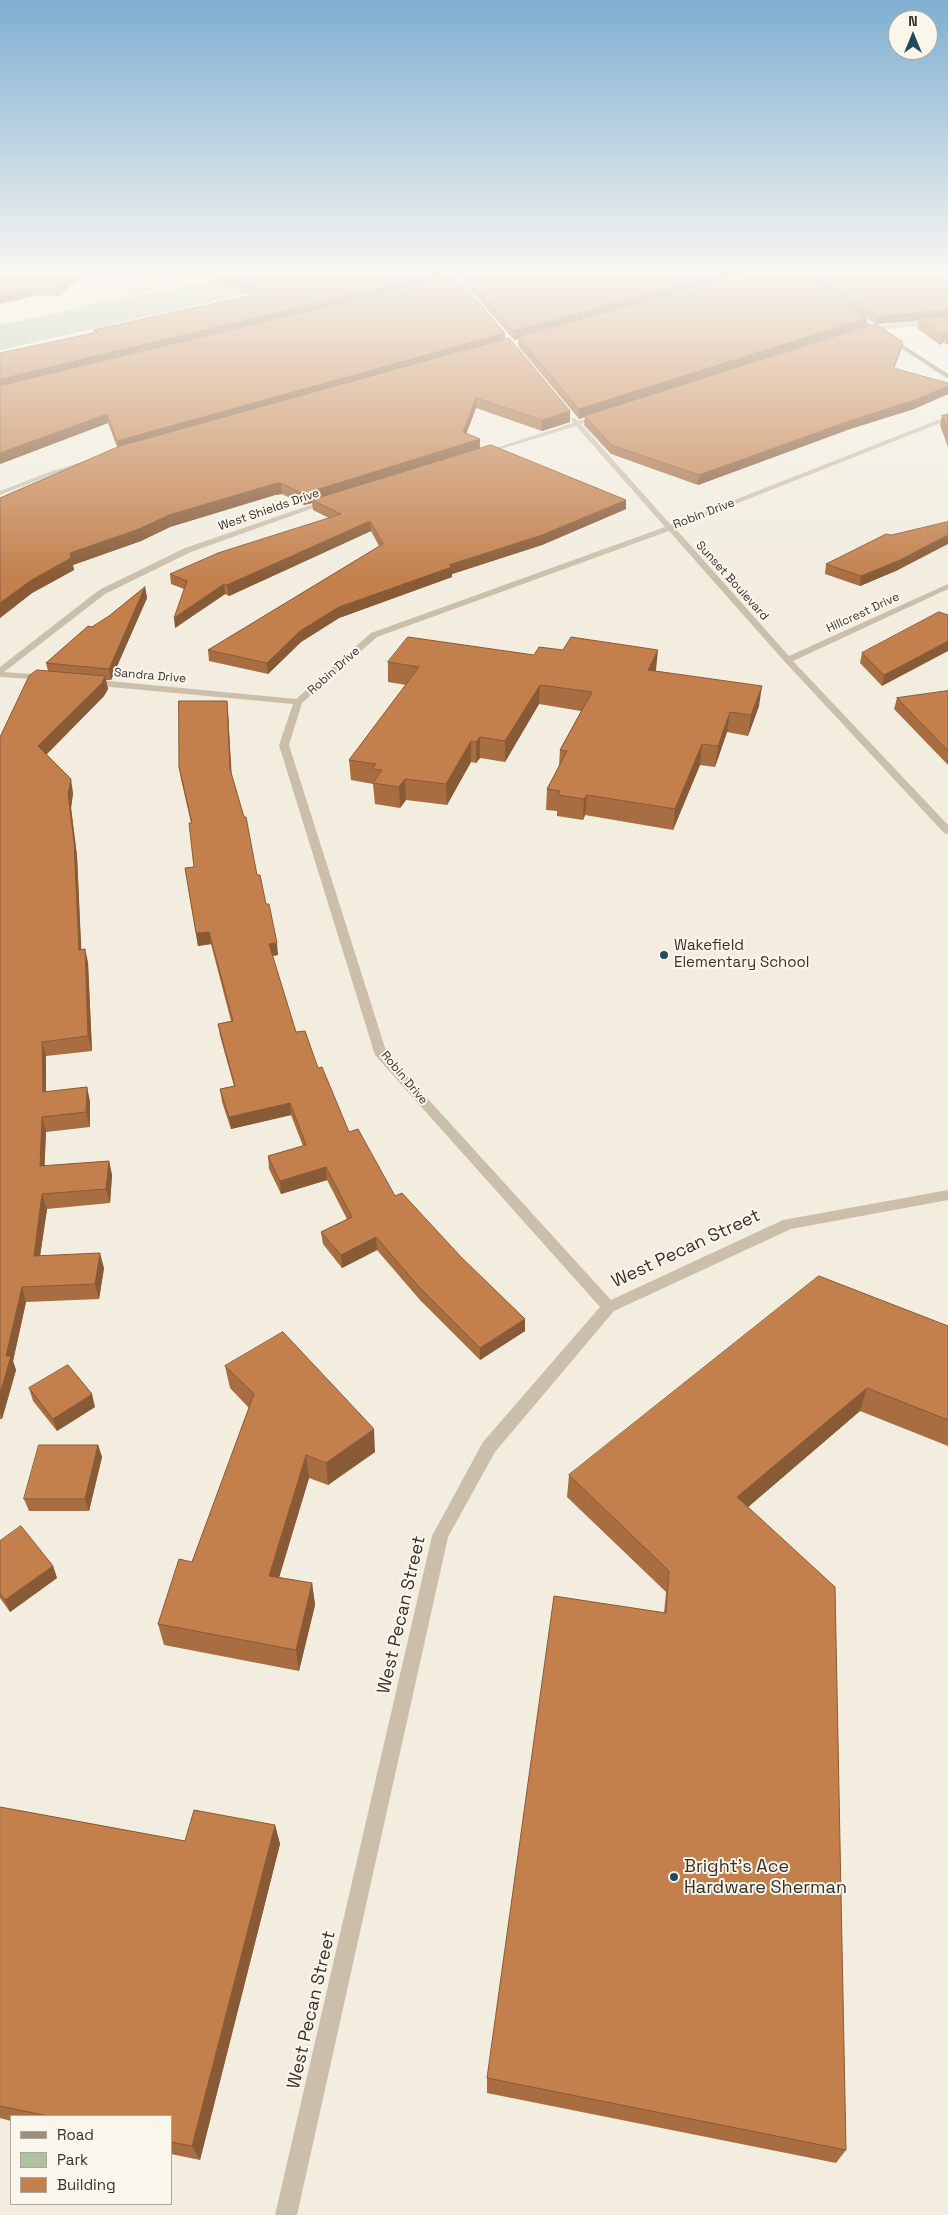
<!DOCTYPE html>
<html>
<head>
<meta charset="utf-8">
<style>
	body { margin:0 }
	#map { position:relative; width:948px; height:2215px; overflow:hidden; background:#f2eddf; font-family:"Space Grotesk",sans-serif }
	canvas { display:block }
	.legend { position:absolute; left:10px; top:2115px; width:162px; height:90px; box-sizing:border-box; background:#faf6ec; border:1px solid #aca79e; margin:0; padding:6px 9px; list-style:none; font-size:15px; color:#38312a }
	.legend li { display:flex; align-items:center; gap:10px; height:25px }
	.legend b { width:25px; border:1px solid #aca79e }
	.north { position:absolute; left:888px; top:10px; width:50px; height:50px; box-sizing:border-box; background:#faf6ec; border:1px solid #aca79e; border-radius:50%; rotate:0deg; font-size:14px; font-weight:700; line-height:20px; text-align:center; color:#38312a }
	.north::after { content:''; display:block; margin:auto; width:18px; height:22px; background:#204b59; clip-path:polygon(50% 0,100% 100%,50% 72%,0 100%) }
</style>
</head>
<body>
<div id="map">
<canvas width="948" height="2215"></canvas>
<ul class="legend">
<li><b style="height:6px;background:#9e8f7c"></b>Road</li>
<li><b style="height:14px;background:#afc19f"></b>Park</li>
<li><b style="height:14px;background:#c3804d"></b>Building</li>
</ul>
<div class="north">N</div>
</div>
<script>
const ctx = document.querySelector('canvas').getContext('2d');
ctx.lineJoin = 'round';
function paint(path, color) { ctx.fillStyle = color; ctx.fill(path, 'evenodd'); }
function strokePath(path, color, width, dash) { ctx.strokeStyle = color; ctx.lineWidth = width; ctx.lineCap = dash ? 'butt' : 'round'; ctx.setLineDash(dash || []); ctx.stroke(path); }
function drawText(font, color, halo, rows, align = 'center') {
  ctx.font = font + ' "Space Grotesk",sans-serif'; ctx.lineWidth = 4; ctx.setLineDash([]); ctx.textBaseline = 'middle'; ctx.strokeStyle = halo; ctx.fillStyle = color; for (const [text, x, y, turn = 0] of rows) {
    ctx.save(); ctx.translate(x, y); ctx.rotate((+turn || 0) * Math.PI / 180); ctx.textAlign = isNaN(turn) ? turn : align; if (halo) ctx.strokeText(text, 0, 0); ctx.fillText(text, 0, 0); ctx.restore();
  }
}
paint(new Path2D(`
	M262,270H350L0,350V325Z`), '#afc19f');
paint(new Path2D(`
	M168,270H173L147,291L70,312L67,310L143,289Z
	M445,270H450L466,290H462Z
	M948,319V323L864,332L861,330L872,326Z
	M598,415L603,416L581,424L671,525L948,416V420L675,528L789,656L948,584V589L793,661L948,825V834L944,833L785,662L669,531L377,637L302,703L289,745L387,1054L611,1300L783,1220L948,1190V1200L791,1229L614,1311L495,1452L448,1537L297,2215H275L432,1536L483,1442L600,1307L375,1055L279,745L293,704L89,685L85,682L89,679L296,699L371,633L665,527L576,426L485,454L480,453L573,423L571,418H575L578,421Z
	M86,461L89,463L88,464L56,473L0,495V491L52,471Z
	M328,499L332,501L330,502L191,552L105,594L4,672L45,675L49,678L48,680L0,677V667L99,590L185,548Z`), '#cbbfab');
paint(new Path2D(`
	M850,313H854L948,374V379L850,315Z`), '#9e8f7c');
paint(new Path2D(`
	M0,270H89L59,296H35Z
	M182,270H450V277L505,333V340L570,422L542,431L476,408L466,433L480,448L626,509L542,545L452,574V577L339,618L301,642L268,674L209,661L208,650L379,546L371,531L229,596L225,594L175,628L184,589L171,584L170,574L329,518L313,510L312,503L304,505L282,494L275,495L170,527L141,541L73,565L74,570L32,593L0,618V498L117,447L108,423L0,464L94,333L93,330L252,295Z
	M453,270H948V345L943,342L940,345L917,328L918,321L877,324L903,342L901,350L894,368L948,383V394L914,409L850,429L698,485L611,454L584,425L585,417L579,419L518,346V339L514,340L463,282V276L459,277ZM867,318L875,324L866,326Z
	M948,414V447L940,425L942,416Z
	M891,535L898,570L860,586L825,574L826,564Z
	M145,587L147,598L111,680H106L108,689L104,696L46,755L73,793L71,808L77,856L81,949H85L88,963L92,1051L46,1056V1092L87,1087L90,1102V1127L46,1132L44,1166L109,1161L112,1175L110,1203L47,1209L40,1255L104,1268L99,1299L26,1302L13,1361L16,1370L2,1419H0V737L48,671L46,663L92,627L109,616Z
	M948,615L882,686L860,663L862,653Z
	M534,655L656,670L655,671L759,706L748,736L727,732L715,767L700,765L673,830L585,815L583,820L557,816V811L546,810L547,789L559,766L560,750L581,711L539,704L505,762L480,758L476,763L471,762L447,805L406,800L400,808L375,804L373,784L351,780L349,760L406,685L388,682V662Z
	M948,691V765L894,709L897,698Z
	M227,701L228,712L231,773L278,955L272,956L296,1032L318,1068L349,1132L395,1196L525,1319V1331L480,1360L420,1300L377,1250L342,1268L323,1244L321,1232L347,1219L327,1180L281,1194L269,1169L268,1156L303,1146L291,1115L231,1129L222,1102L220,1089L234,1086L220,1036L218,1024L231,1021L211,944L198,946L185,868L194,867L191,823L181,779L179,767Z
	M948,1326V1446L860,1411L748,1507L846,2150L836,2163L487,2093V2078L664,1613L666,1592L567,1497L569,1475Z
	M225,1366L375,1452L328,1485L309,1478L279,1577L312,1583L315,1605L299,1671L164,1645L158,1624L192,1562L249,1408L230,1388Z
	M29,1388L95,1407L57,1431L33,1401Z
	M98,1445L102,1457L89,1511H29L24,1499Z
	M0,1541L53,1566L57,1578L10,1612L0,1598Z
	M0,1807L185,1841L275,1825L280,1844L200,2160L171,2154V2116H11V2121L0,2118Z`), '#a86e42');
paint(new Path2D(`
	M78,270H89L59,296L58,288Z
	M459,270H485L463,274V276L459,277Z
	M736,270H763L518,337V339L514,340V331Z
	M450,271V279L0,388V379Z
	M34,288L35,296L0,304V295Z
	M948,310V318L918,319V321L877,324L878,316Z
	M867,318L866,326L579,419V409Z
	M505,333V342L119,450L117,441Z
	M944,333L943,342L940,345L942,336Z
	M903,342L901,350L891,377L893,368Z
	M948,386V394L914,409L850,429L698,485L699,475L852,420Z
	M476,398V408L463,443V432Z
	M570,411V422L542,431V420Z
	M107,414L108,423L0,464V453Z
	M480,439V450L312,500V503L304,505L303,494Z
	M281,483L282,494L275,495L170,527L141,541L73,565L74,570L32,593L0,618V603L70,553L169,515L274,484Z
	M626,500V509L542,545L452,574V577L339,618L301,642L268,674L267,663L300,631L339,607Z
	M370,521L371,531L229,596L227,585Z
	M948,535V544L898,570L860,586L861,576Z
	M224,584L225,594L175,628L174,618Z
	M145,587L147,598L111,680L109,669Z
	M948,641V651L882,686L884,675Z
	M658,650L656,670L646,690L648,670Z
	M105,676L108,689L104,696L41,760L38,746Z
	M540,685L539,704L505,762V741Z
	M762,686L759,706L748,736L751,715Z
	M227,701L228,712L232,780L230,769Z
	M730,712L727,732L715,767L718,746Z
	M480,737V758L476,763V742Z
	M471,741V762L447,805L446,784Z
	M702,744L700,765L673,830L675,809Z
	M71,779L73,793L71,808L77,856L82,964L79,950L68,794Z
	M405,779L406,800L400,808L399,787Z
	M587,795L585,815L583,820L584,799Z
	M209,932L211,944L198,946L196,933Z
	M277,943L278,955L270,956L269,944Z
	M85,949L88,963L92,1051L88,1036Z
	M42,1042L46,1056V1107L43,1092Z
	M87,1087L90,1102V1127L86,1112Z
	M290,1103L291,1115L231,1129L229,1117Z
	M42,1117L46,1132L44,1181L40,1166Z
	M109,1161L112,1175L110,1203L106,1189Z
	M326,1167L327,1180L281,1194L280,1181Z
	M42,1194L47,1209L38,1270L34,1256Z
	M376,1237L377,1250L342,1268L341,1255Z
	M100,1253L104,1268L99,1299L95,1284Z
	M22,1287L26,1302L13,1361L16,1370L2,1419L0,1413V1394L6,1356Z
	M525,1319V1331L480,1360V1348Z
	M867,1388L860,1411L733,1520L737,1497Z
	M92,1394L95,1407L57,1431L53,1419Z
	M374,1429L375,1452L328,1485L326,1463Z
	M98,1445L102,1457L89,1511L85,1499Z
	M306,1455L309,1478L273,1598L269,1576Z
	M53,1566L57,1578L10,1612L5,1600Z
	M312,1583L315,1605L299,1671L296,1650Z
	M275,1825L280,1844L200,2160L192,2146Z`), '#885a36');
const building = new Path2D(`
	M0,270H78L58,288H34L0,295Z
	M204,270H450V271L0,379V353L98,332L93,330L266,292Z
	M479,270H736L514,331L463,274Z
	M758,270H795L867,318L579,409L518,337Z
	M808,270H948V310L878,316Z
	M455,276L505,333L117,441L107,414L0,453V386Z
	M948,317V336L944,333L942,336L918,319Z
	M875,324L903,342L893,368L948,383V386L915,400L852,420L699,475L611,445L585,416Z
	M509,338L570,411L542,420L476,398L463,432L480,439L303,494L281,483L274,484L169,515L139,529L70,553L71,558L30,581L0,603V498L120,446Z
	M948,414V432L942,416Z
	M491,445L626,500L542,535L449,565L452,567L339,607L300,631L267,663L208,650L383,544L370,521L227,585L224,584L174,618L187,581L170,574L218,553L341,514L312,500Z
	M948,522V535L900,560L861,576L826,564L886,534L891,535Z
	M145,587L109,669L46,663L88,626L92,627L109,616Z
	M939,612L948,615V641L884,675L862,653Z
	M408,637L534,655L539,647L563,650L571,637L658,650L648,670L762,686L751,715L730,712L718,746L702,744L675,809L587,795L584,799L558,795L560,791L547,789L567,751L560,750L592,692L540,685L505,741L480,737L476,742L471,741L446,784L405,779L399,787L373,783L382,770L372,769L376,764L349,760L419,667L388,662Z
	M37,670L105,676L102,683L38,746L71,779L68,794L74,842L79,950L85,949L88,1036L42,1042L43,1092L87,1087L86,1112L42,1117L40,1166L109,1161L106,1189L42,1194L34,1256L100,1253L95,1284L22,1287L6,1356H11L0,1394V737L29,676Z
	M948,691V751L897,698Z
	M179,701H227L230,769L244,817H246L257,875H260L266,904H269L277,943L269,944L296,1032L305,1031L318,1068L322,1067L349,1132L358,1129L395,1196L402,1193L461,1257L525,1319L480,1348L419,1287L376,1237L341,1255L321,1232L352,1217L326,1167L280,1181L268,1156L306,1145L290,1103L229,1117L220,1089L235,1086L218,1024L233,1021L209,932L196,933L185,868L194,867L189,823H192L179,767Z
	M819,1276L948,1326V1420L867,1388L737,1497L835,1587L846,2150L487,2078L554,1596L666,1613L669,1571L569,1475Z
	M283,1332L374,1429L326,1463L306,1455L269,1576L312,1583L296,1650L158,1624L179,1559L192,1562L254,1394L225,1366Z
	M68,1365L92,1394L53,1419L29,1388Z
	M39,1445H98L85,1499H24Z
	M21,1526L53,1566L5,1600L0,1593V1541Z
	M0,1807L185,1841L194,1810L275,1825L192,2146L171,2142V2116H48L0,2106Z`);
paint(building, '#c3804d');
strokePath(building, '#885a36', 1);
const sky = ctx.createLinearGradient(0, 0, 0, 580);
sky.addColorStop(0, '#7eaed1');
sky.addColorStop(0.47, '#f9f7f1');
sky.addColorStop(1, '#f9f7f100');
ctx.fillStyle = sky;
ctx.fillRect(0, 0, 948, 580);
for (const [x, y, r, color] of [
	[664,955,5,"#204b59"],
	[674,1877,5,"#204b59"]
]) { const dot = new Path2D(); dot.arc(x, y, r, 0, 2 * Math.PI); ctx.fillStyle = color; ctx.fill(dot); strokePath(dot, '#faf6ec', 2); }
drawText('12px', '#38312a', '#faf6ec', [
	["West Shields Drive",269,510,-19],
	["Robin Drive",704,514,-21],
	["Sunset Boulevard",732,581,48],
	["Hillcrest Drive",863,613,-25],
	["Robin Drive",334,671,-42],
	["Sandra Drive",150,676,5],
	["Robin Drive",404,1078,50]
]);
drawText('15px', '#38312a', '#faf6ec', [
	["Wakefield",674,946],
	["Elementary School",674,963]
], 'left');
drawText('18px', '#38312a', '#faf6ec', [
	["West Pecan Street",686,1249,-25],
	["West Pecan Street",402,1615,-77],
	["West Pecan Street",312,2010,-77]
]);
drawText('18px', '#38312a', '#faf6ec', [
	["Bright's Ace",684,1867],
	["Hardware Sherman",684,1888]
], 'left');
</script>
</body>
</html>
